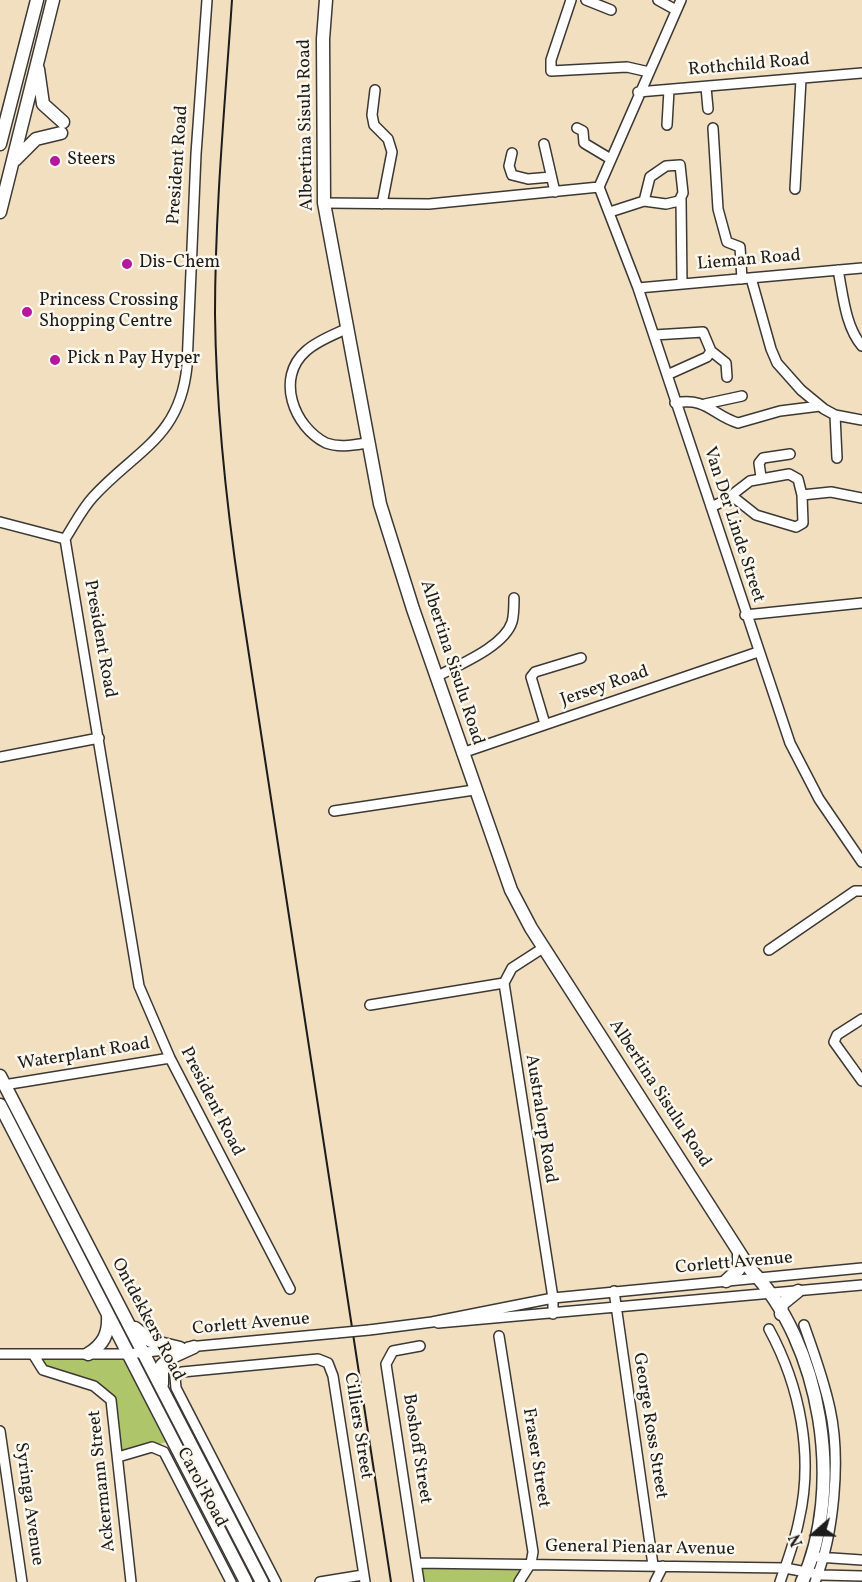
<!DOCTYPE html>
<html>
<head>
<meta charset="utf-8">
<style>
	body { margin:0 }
	#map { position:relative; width:862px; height:1582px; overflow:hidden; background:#f1dfc0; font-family:Vollkorn,serif }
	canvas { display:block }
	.north { position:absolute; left:784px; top:1504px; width:60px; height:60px; -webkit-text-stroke:4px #fbf7ec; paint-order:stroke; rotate:250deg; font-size:16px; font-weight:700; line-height:24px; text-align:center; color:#1c1c1c }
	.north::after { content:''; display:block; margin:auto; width:21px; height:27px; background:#1c1c1c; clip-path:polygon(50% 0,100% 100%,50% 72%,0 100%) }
</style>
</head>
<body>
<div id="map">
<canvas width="862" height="1582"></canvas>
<div class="north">N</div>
</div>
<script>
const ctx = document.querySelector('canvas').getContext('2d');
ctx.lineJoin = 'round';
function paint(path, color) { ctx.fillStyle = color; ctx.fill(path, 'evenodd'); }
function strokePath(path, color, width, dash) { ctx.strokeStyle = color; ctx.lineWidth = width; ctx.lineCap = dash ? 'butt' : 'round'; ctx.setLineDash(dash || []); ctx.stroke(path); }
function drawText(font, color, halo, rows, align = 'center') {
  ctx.font = font + ' Vollkorn,serif'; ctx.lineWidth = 5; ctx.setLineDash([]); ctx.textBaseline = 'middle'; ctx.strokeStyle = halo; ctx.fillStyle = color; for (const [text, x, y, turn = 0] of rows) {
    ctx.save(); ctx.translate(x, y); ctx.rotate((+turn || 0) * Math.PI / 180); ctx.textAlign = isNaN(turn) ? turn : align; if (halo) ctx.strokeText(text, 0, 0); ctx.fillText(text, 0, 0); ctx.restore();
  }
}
paint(new Path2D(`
	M33,1354H128L173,1440L118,1457L106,1393L45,1371Z
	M427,1566L519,1568L520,1570L514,1582H421V1568Z`), '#afc56a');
const minor = new Path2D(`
	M207,0L196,154L187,366C180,438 136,450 93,497C82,509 74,525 65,539L139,986L170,1058L290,1289
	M571,0L551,60V71L627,67L649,72
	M586,0L611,10
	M658,0L676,10
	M706,87L708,109
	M375,90L372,115L374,125L388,139L392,152L382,204
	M638,92L862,73
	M667,125L669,90
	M577,128L583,131L584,143L609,158
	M713,128L718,209L727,242L740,247L742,279
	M544,144L555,192
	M512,153L509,166L512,175L528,179L551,177
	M599,187L638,288L790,743L819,799L862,862
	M795,189L801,79
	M681,199L682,284
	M324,203L429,204L599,187L681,0
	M610,212L644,201L666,204L679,201L683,193L680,165L666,166L650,177L644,201
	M838,270C843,294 845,326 862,346
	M751,278L771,349L777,363L801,390L824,409L835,415L862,420
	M638,288L862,268
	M346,329C333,335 317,341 306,351C275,378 294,427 326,443C339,448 354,445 367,443
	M654,335L703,332L711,351L707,357L667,375
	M711,351L726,363L727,377
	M675,403C707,397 712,415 738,423L780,411L820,406
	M705,404L742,396
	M835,415L837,458
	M761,477L759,463L763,458L790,454
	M802,495L831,492L862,498
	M711,507L724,501L750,481L789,474L798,479L802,495L803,523L796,527L756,515L732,496
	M0,522L65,539
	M745,615L862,603
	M436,677C458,665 504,647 512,622C514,615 514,606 514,598
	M545,724L531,677L535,672L581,658
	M462,753L758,652
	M0,757L99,738
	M334,811L474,790
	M543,948L512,968L504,983L553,1298V1314
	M769,950L855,891H862
	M370,1005L504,983
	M862,1019L837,1035L834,1042L862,1081
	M4,1085L170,1058
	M614,1291L653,1565
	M438,1323L862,1285
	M804,1325C814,1353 824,1380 830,1409C841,1459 834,1535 815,1582
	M769,1329C800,1386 814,1456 799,1520C795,1541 787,1562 780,1582
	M369,1330L432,1322L553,1298L862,1268
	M499,1336L533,1552L531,1563L519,1582
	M188,1347L337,1333
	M0,1354H128L174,1349
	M33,1354L43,1370L94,1386L111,1400L131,1582
	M0,1431L22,1582
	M118,1457L152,1447L164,1452L231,1582
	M817,1557L862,1560
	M416,1563L785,1568L822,1575L862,1576
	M276,1582L176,1388L175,1377L182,1372L318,1359L328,1363L333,1376L365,1582
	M320,1582L363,1575
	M419,1582L386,1364L393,1351L420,1346
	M655,1582L663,1566`);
const major = new Path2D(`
	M326,0L323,39L324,203L380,504L413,609L511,890L531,928L750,1269C822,1343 845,1489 802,1582
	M38,69L43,104L63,122
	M0,144L37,0
	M15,160L36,139L61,133
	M0,212L53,0
	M0,1076L262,1582
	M0,1105L246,1582
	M726,1281L739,1269V1253
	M781,1314L782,1304L798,1291
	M135,1328L151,1341L180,1348
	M88,1354C103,1345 109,1334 108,1316
	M162,1384V1365L170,1358L194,1347`);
strokePath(minor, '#3c3935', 12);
strokePath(major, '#3c3935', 15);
strokePath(minor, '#fff', 9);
strokePath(major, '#fff', 12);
strokePath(new Path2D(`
	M232,0C225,104 215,209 215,314C216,409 226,502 240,596L391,1582`), '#1c1c1c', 2);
const minorBridge = new Path2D(`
	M337,1333L369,1330`);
strokePath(minorBridge, '#3c3935', 12, []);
strokePath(minorBridge, '#fff', 9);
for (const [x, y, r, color] of [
	[55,161,6,"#b5179e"],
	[127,264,6,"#b5179e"],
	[27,312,6,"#b5179e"],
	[55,360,6,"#b5179e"]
]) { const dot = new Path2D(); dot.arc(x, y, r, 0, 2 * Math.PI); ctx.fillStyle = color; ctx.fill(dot); strokePath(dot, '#fbf7ec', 2); }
drawText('18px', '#1c1c1c', '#fbf7ec', [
	["Rothchild Road",749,66,-5],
	["Albertina Sisulu Road",307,125,-91],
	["President Road",179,165,-86],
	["Lieman Road",749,261,-5],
	["Van Der Linde Street",733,525,72],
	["President Road",99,639,80],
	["Albertina Sisulu Road",451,663,72],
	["Jersey Road",605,687,-19],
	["Waterplant Road",84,1055,-9],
	["Albertina Sisulu Road",659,1094,57],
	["President Road",211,1102,63],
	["Australorp Road",540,1119,81],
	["Corlett Avenue",734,1264,-5],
	["Ontdekkers Road",147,1320,62],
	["Corlett Avenue",251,1325,-5],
	["Cilliers Street",357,1426,81],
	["George Ross Street",649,1426,81],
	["Boshoff Street",416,1449,81],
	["Fraser Street",535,1458,81],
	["Ackermann Street",103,1481,-96],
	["Carol Road",201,1488,62],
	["Syringa Avenue",28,1504,82],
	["General Pienaar Avenue",640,1549,1]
]);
drawText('18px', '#1c1c1c', '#fbf7ec', [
	["Steers",67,161],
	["Dis-Chem",139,264],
	["Princess Crossing",39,302],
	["Shopping Centre",39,323],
	["Pick n Pay Hyper",67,360]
], 'left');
</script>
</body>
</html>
